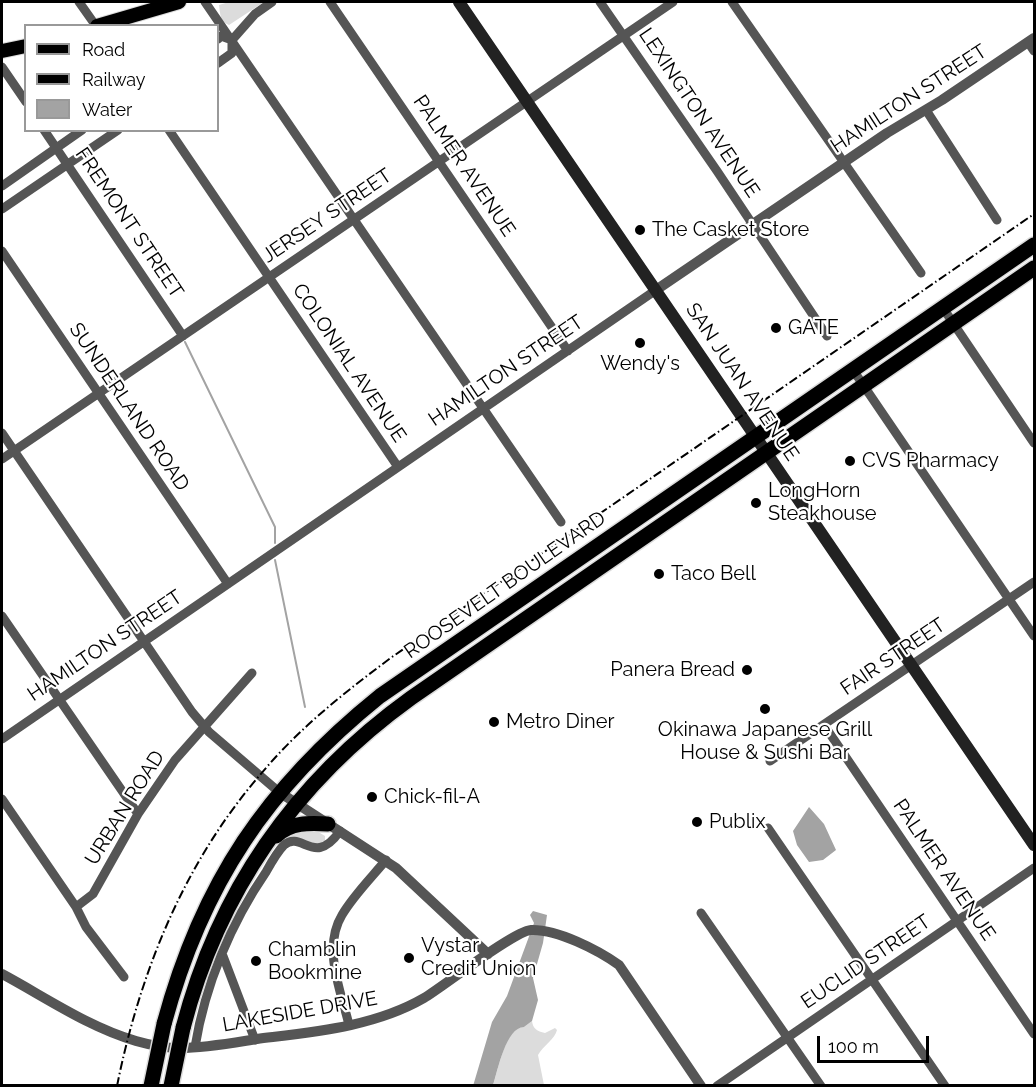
<!DOCTYPE html>
<html>
<head>
<meta charset="utf-8">
<style>
	body { margin:0 }
	#map { position:relative; width:1036px; height:1087px; overflow:hidden; background:#fff; font-family:Raleway,sans-serif }
	canvas { display:block }
	.frame { position:absolute; inset:0; border:3px solid #000; pointer-events:none }
	.legend { position:absolute; left:24px; top:24px; width:195px; height:108px; box-sizing:border-box; background:#fff; border:2px solid #999; margin:0; padding:8px 10px; list-style:none; font-size:18px; color:#000 }
	.legend li { display:flex; align-items:center; gap:12px; height:30px }
	.legend b { width:30px; border:2px solid #999 }
	.scale { position:absolute; left:817px; top:1036px; width:112px; height:27px; box-sizing:border-box; border:3px solid #000; border-top:0; padding-left:8px; font-size:18px; line-height:21px; white-space:nowrap; color:#000; -webkit-text-stroke:4px #fff; paint-order:stroke }
</style>
</head>
<body>
<div id="map">
<canvas width="1036" height="1087"></canvas>
<div class="frame"></div>
<ul class="legend">
<li><b style="height:8px;background:#000"></b>Road</li>
<li><b style="height:8px;background:#000"></b>Railway</li>
<li><b style="height:16px;background:#a3a3a3"></b>Water</li>
</ul>
<div class="scale">100 m</div>
</div>
<script>
const ctx = document.querySelector('canvas').getContext('2d');
ctx.lineJoin = 'round';
function paint(path, color) { ctx.fillStyle = color; ctx.fill(path, 'evenodd'); }
function strokePath(path, color, width, dash) { ctx.strokeStyle = color; ctx.lineWidth = width; ctx.lineCap = dash ? 'butt' : 'round'; ctx.setLineDash(dash || []); ctx.stroke(path); }
function drawText(font, color, halo, rows, align = 'center') {
  ctx.font = font + ' Raleway,sans-serif'; ctx.lineWidth = 4.5; ctx.setLineDash([]); ctx.textBaseline = 'middle'; ctx.strokeStyle = halo; ctx.fillStyle = color; for (const [text, x, y, turn = 0] of rows) {
    ctx.save(); ctx.translate(x, y); ctx.rotate((+turn || 0) * Math.PI / 180); ctx.textAlign = isNaN(turn) ? turn : align; if (halo) ctx.strokeText(text, 0, 0); ctx.fillText(text, 0, 0); ctx.restore();
  }
}
paint(new Path2D(`
	M229,2H264L229,25C220,22 220,13 219,5Z
	M315,830L325,836V841L320,845L296,838L286,839V836L293,832Z
	M532,1021C533,1029 537,1031 545,1033L555,1028L557,1030C555,1039 543,1046 538,1055L544,1085L493,1086C497,1072 505,1037 515,1030C519,1027 520,1027 524,1027Z`), '#dcdcdc');
paint(new Path2D(`
	M809,807L824,824L836,850L823,860L809,862L797,845L793,831Z
	M533,911L547,915L543,943L533,978L538,1000L532,1021L524,1027C506,1027 498,1070 493,1085L473,1086L492,1022L507,996L534,923L530,915Z`), '#a3a3a3');
strokePath(new Path2D(`
	M185,342L275,527V543
	M275,560L305,707`), '#a3a3a3', 2);
const primary = new Path2D(`
	M97,26L179,2
	M2,51L26,46`);
const trunk = new Path2D(`
	M276,836C291,822 309,823 328,824
	M164,1024C202,883 267,787 380,696L1034,245
	M183,1028C219,889 296,781 411,698L1034,268`);
strokePath(primary, '#dbdbdb', 16);
strokePath(trunk, '#dbdbdb', 18);
strokePath(new Path2D(`
	M79,2L96,26
	M205,2L561,522
	M330,2L568,351
	M600,2L717,171L827,336
	M732,2L921,273
	M218,39L221,36L232,40
	M1028,42L1034,51
	M218,63L232,53V40L255,14L272,2
	M2,67L26,102
	M926,110L997,220
	M44,130L183,336
	M169,130L398,467
	M2,186L82,130
	M2,209L118,130
	M2,251L228,584
	M943,308L1034,443
	M853,370L1034,636
	M2,433L192,712L209,732L279,792
	M2,459L673,2
	M2,616L138,814
	M824,725L1034,1034
	M2,739L656,290
	M770,761L1034,582
	M2,799L76,907L86,927L124,977
	M768,828L945,1086
	M76,907L93,894L138,814L175,760L252,673
	M701,913L821,1086
	M223,956L255,1040
	M349,1025C341,991 322,948 342,915C353,896 371,878 386,860
	M195,1047C205,985 231,923 266,872C271,863 277,852 284,845C302,830 314,868 340,831
	M717,1086L1034,868`), '#555', 9);
strokePath(new Path2D(`
	M656,290L887,133L942,100L1034,38
	M279,792L396,868L488,954
	M2,974C45,997 88,1027 136,1041C150,1045 166,1048 180,1048C206,1048 232,1043 257,1039C313,1032 374,1027 424,998C444,986 514,931 531,930C557,929 598,950 619,965L701,1086`), '#555', 10);
strokePath(new Path2D(`
	M459,2L1034,845`), '#222', 12);
strokePath(primary, '#000', 14);
strokePath(trunk, '#000', 15);
strokePath(new Path2D(`
	M117,1086C140,972 184,863 260,775C298,729 345,692 392,657L1034,214`), '#000', 2, [9, 3, 1.5, 3]);
const trunkBridge = new Path2D(`
	M151,1086L164,1024
	M171,1086L183,1028`);
strokePath(trunkBridge, '#dbdbdb', 18, []);
strokePath(trunkBridge, '#000', 15);
for (const [x, y, r, color] of [
	[640,230,6,"#000"],
	[776,328,6,"#000"],
	[640,343,6,"#000"],
	[850,461,6,"#000"],
	[756,503,6,"#000"],
	[659,574,6,"#000"],
	[747,670,6,"#000"],
	[765,709,6,"#000"],
	[494,722,6,"#000"],
	[372,797,6,"#000"],
	[697,822,6,"#000"],
	[409,958,6,"#000"],
	[256,961,6,"#000"]
]) { const dot = new Path2D(); dot.arc(x, y, r, 0, 2 * Math.PI); ctx.fillStyle = color; ctx.fill(dot); strokePath(dot, '#fff', 2); }
drawText('20px', '#000', '#fff', [
	["HAMILTON STREET",909,99,-33],
	["LEXINGTON AVENUE",699,113,56],
	["PALMER AVENUE",464,166,56],
	["JERSEY STREET",327,216,-34],
	["FREMONT STREET",129,223,56],
	["COLONIAL AVENUE",349,363,56],
	["HAMILTON STREET",506,371,-34],
	["SAN JUAN AVENUE",742,382,56],
	["SUNDERLAND ROAD",129,407,56],
	["ROOSEVELT BOULEVARD",505,585,-35],
	["HAMILTON STREET",105,646,-34],
	["FAIR STREET",893,657,-34],
	["URBAN ROAD",125,808,-58],
	["PALMER AVENUE",944,870,56],
	["EUCLID STREET",866,962,-34],
	["LAKESIDE DRIVE",300,1012,-10]
]);
drawText('20px', '#000', '#fff', [
	["The Casket Store",652,230],
	["GATE",788,328],
	["Wendy's",640,364,"center"],
	["CVS Pharmacy",862,461],
	["LongHorn",768,491],
	["Steakhouse",768,514],
	["Taco Bell",671,574],
	["Panera Bread",735,670,"right"],
	["Metro Diner",506,722],
	["Okinawa Japanese Grill",765,730,"center"],
	["House & Sushi Bar",765,753,"center"],
	["Chick-fil-A",384,797],
	["Publix",709,822],
	["Vystar",421,946],
	["Credit Union",421,969],
	["Chamblin",268,950],
	["Bookmine",268,973]
], 'left');
</script>
</body>
</html>
